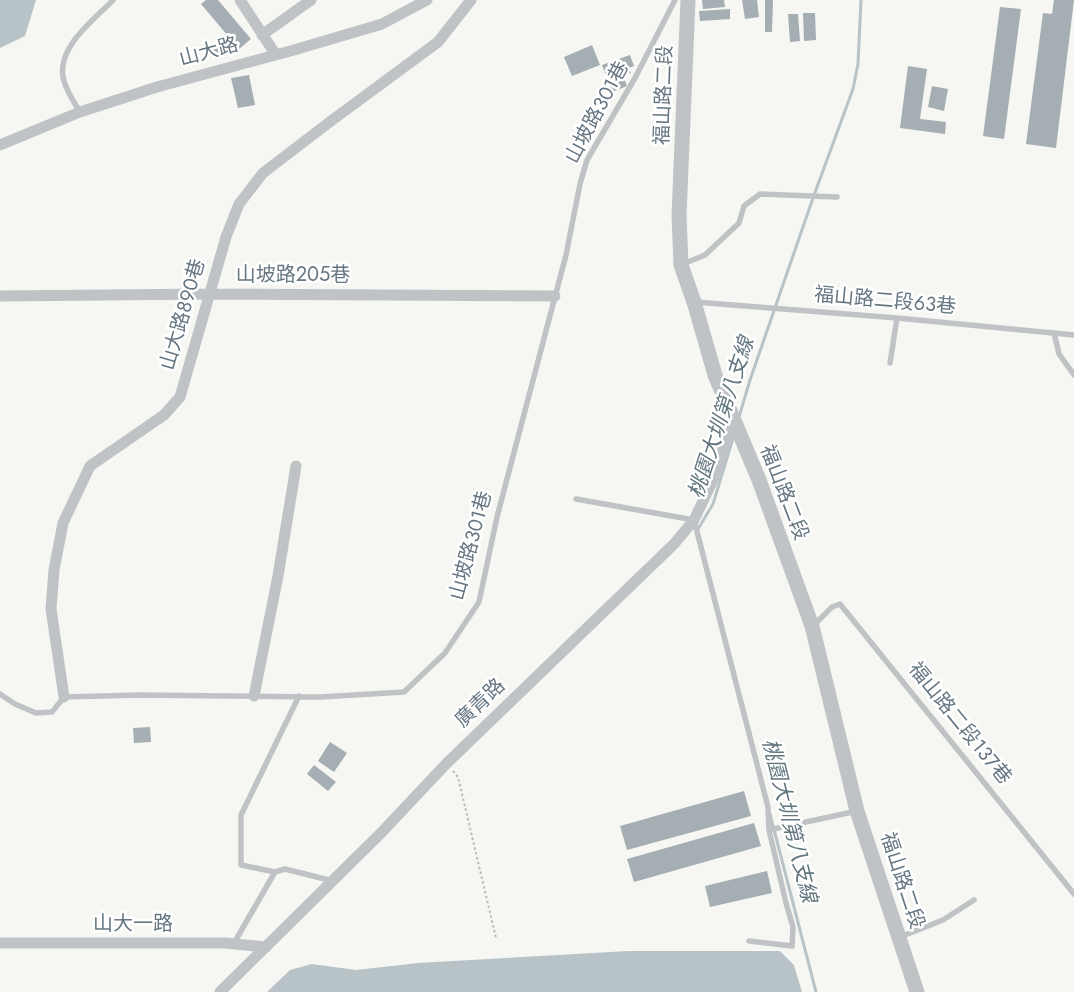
<!DOCTYPE html>
<html>
<head>
<meta charset="utf-8">
<style>
	body { margin:0 }
	canvas { display:block; background:#f6f6f2 }
</style>
</head>
<body>
<canvas width="1074" height="992"></canvas>
<script>
const ctx = document.querySelector('canvas').getContext('2d');
ctx.lineJoin = 'round';
function paint(path, color) { ctx.fillStyle = color; ctx.fill(path, 'evenodd'); }
function strokePath(path, color, width, dash) { ctx.strokeStyle = color; ctx.lineWidth = width; ctx.lineCap = dash ? 'butt' : 'round'; ctx.setLineDash(dash || []); ctx.stroke(path); }
function drawText(font, color, halo, rows, align = 'center') {
  ctx.font = font + ' Jost,"Noto Sans TC",sans-serif'; ctx.lineWidth = 5; ctx.setLineDash([]); ctx.textBaseline = 'middle'; ctx.strokeStyle = halo; ctx.fillStyle = color; for (const [text, x, y, turn = 0] of rows) {
    ctx.save(); ctx.translate(x, y); ctx.rotate((+turn || 0) * Math.PI / 180); ctx.textAlign = isNaN(turn) ? turn : align; if (halo) ctx.strokeText(text, 0, 0); ctx.fillText(text, 0, 0); ctx.restore();
  }
}
paint(new Path2D(`
	M0,0H36L25,36L0,48Z
	M628,951H780L794,965L802,992H267L290,970L312,964L356,970L418,963Z`), '#b8c3c7');
strokePath(new Path2D(`
	M739,417L750,380L813,198L853,89L858,64L861,0
	M698,529L713,504L734,435
	M770,814L816,992`), '#b8c3c7', 3);
paint(new Path2D(`
	M206,0H218L251,39L239,49L237,47L220,58L210,47L228,36L201,4Z
	M702,0H724L725,7L703,9Z
	M742,0H757L759,17L745,19Z
	M765,0H773L772,32H765Z
	M1054,0H1074L1056,148L1026,144L1043,13L1052,14Z
	M1000,7L1021,9L1004,139L983,136Z
	M730,9V19L700,21L699,11Z
	M803,13H815L816,40L804,41Z
	M788,14H798L800,41L790,42Z
	M592,45L600,65L572,76L564,57Z
	M630,55L634,66L629,68L631,73L623,76L627,86L612,92L602,65Z
	M908,66L927,69L920,119L946,122L945,134L900,128Z
	M249,75L255,105L238,108L231,78Z
	M932,86L948,89L944,111L928,107Z
	M150,727L151,742L134,743L133,728Z
	M330,742L347,753L334,772L318,761Z
	M314,765L336,782L328,791L307,774Z
	M744,791L751,816L627,850L620,826Z
	M754,823L761,846L634,882L627,859Z
	M767,871L772,893L710,907L705,886Z`), '#a5aeb3');
strokePath(new Path2D(`
	M453,771L458,777L496,938`), '#b9bcbe', 2, [2.5, 2.5]);
strokePath(new Path2D(`
	M80,112C74,102 65,89 63,77C58,46 93,21 113,0
	M683,264L705,255L739,223L744,206L760,194L837,197
	M695,302L897,318L1074,335
	M1054,333L1059,354L1074,375
	M890,363L897,318
	M576,499L694,520L768,807L769,830L786,903L793,927L792,946L749,941
	M814,625L832,607L840,604L1074,894
	M0,694L15,704L36,713L52,712L64,697L138,695L320,697L404,692L445,653L479,602L497,517L566,255L580,184L587,160L635,78L675,0
	M299,696L241,815V865L275,872L285,869L333,881
	M769,830L857,811
	M900,937L943,920L974,900
	M234,943L275,872`), '#bfc3c6', 5.5);
strokePath(new Path2D(`
	M240,0L276,55
	M262,35L311,0
	M0,145L80,112L157,87L294,50L382,24L427,0
	M0,296L210,294L555,296
	M254,696L278,576L296,466
	M64,697L51,609L54,570L63,523L90,466L164,415L180,397L226,237L239,204L263,173L331,121L438,42L471,0
	M0,943H225L266,947
	M220,992L381,833L446,764L674,544L694,520L714,478L732,419`), '#bfc3c6', 11);
strokePath(new Path2D(`
	M688,0L679,215L681,265L694,302L715,375L759,480L812,626L857,811L917,992`), '#bfc3c6', 15);
drawText('20px', '#667782', '#fff', [
	["山大路",209,53,-15],
	["福山路二段",665,95,-88],
	["山坡路301巷",598,113,-62],
	["山坡路205巷",293,276],
	["福山路二段63巷",885,302,5],
	["山大路890巷",184,315,-74],
	["福山路二段",783,493,69],
	["山坡路301巷",472,546,-75],
	["廣青路",481,704,-44],
	["福山路二段137巷",959,724,51],
	["福山路二段",901,881,72],
	["山大一路",133,925]
]);
drawText('italic 21px', '#62777f', '#fff', [
	["桃園大圳第八支線",723,418,-72],
	["桃園大圳第八支線",788,821,76]
]);
</script>
</body>
</html>
